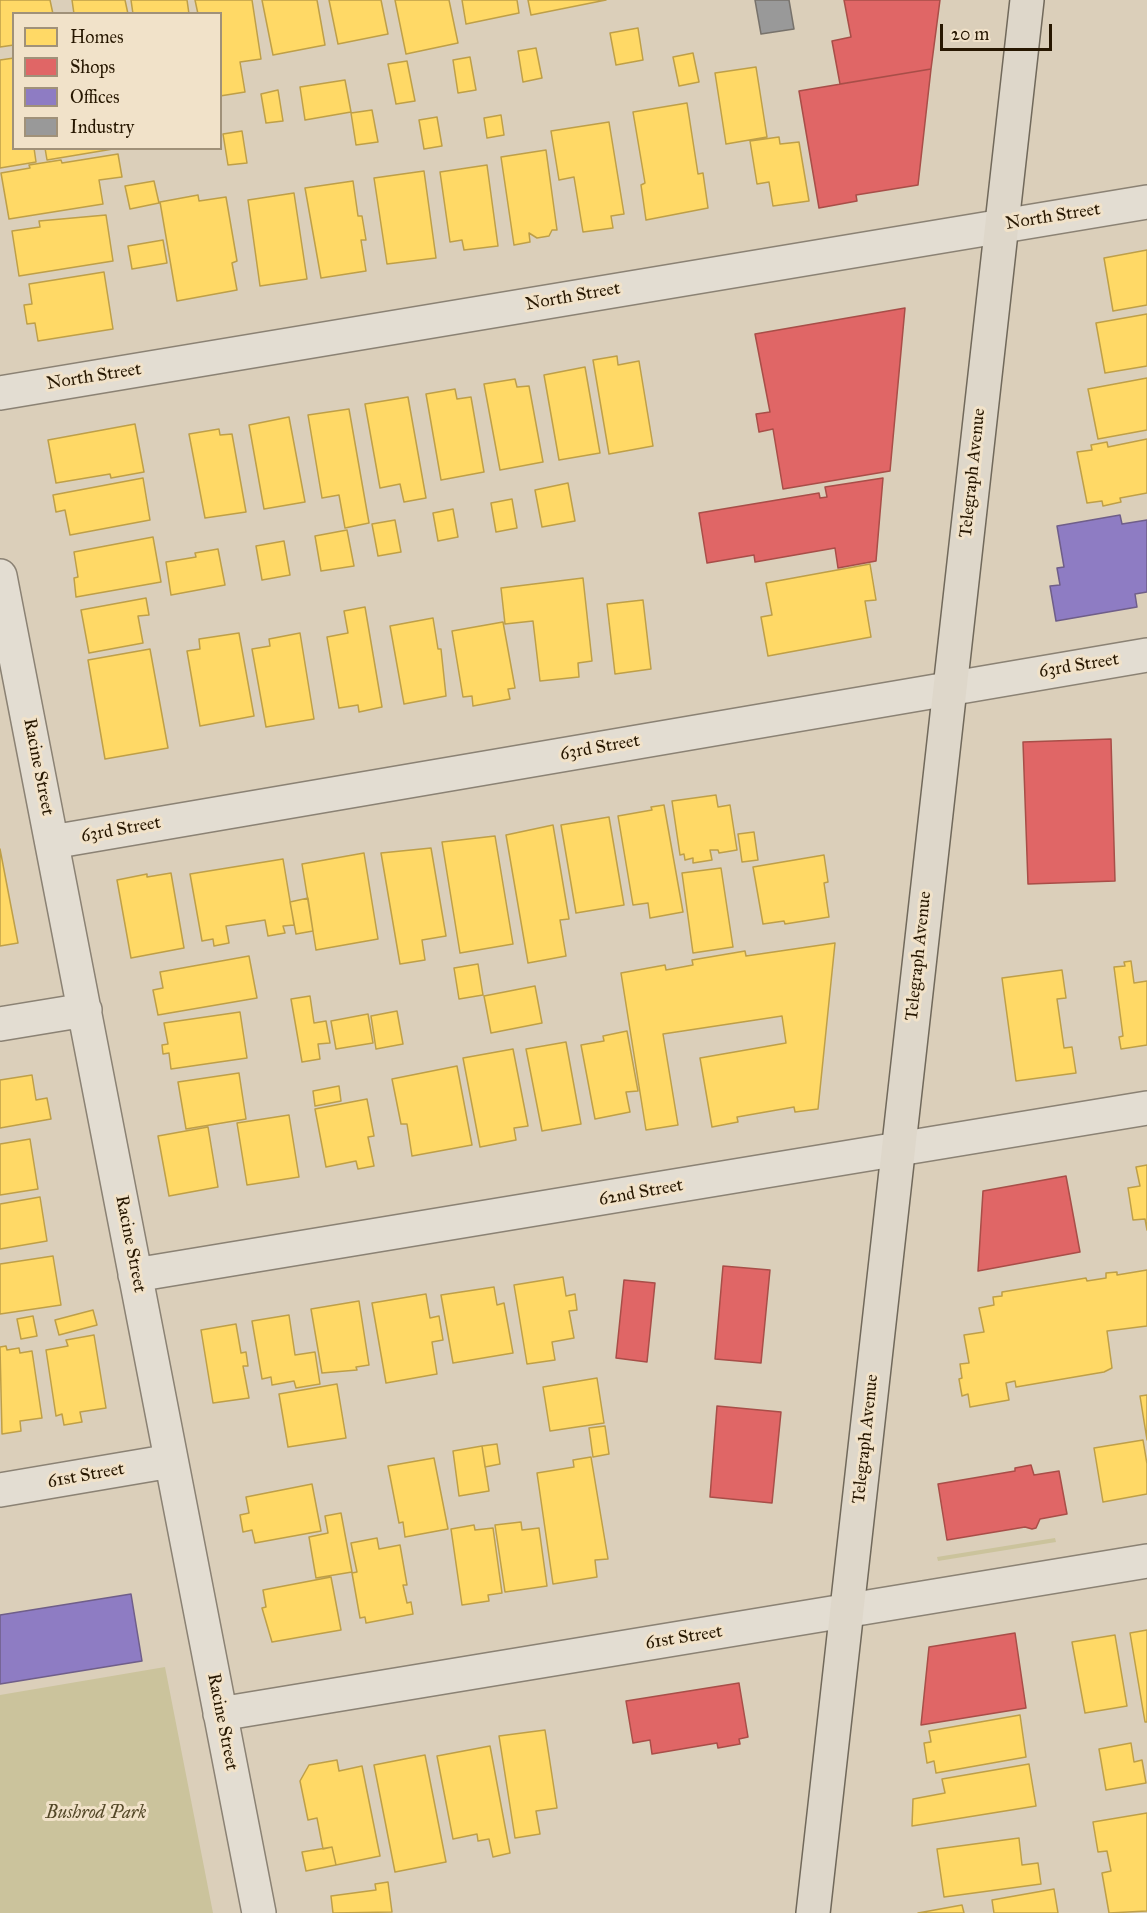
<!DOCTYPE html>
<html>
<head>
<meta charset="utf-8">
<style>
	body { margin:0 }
	#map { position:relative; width:1147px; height:1913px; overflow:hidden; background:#dbcfba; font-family:"IM FELL Great Primer",serif }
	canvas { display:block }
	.legend { position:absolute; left:12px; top:12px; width:210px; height:138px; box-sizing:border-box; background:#f1e2c9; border:2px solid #a09179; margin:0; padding:8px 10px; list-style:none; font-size:18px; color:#271701 }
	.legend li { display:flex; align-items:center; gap:12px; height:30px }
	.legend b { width:30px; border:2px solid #a09179 }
	.scale { position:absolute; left:940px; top:24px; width:112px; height:27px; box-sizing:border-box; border:3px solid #271701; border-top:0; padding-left:8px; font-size:18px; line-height:21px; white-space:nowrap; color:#271701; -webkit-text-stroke:4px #f1e2c9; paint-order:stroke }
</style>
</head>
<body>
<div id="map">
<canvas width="1147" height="1913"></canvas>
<ul class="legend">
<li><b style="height:16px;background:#ffd966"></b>Homes</li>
<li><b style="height:16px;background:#e06666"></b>Shops</li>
<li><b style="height:16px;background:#8e7cc3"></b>Offices</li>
<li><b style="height:16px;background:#999"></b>Industry</li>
</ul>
<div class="scale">20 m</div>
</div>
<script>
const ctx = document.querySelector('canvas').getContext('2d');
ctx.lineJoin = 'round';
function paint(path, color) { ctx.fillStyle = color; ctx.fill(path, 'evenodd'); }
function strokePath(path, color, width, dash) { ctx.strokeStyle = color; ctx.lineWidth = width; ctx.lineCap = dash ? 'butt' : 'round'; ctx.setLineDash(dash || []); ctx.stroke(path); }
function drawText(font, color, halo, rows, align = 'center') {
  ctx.font = font + ' "IM FELL Great Primer",serif'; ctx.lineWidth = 6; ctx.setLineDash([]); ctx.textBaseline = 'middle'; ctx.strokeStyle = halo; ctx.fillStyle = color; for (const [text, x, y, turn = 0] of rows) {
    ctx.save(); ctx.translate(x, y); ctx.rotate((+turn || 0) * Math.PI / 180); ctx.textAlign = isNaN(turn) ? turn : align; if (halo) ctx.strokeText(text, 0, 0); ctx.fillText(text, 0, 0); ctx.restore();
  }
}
paint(new Path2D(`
	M1055,1538L1056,1542L938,1561L937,1557Z
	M165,1667L213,1913H0V1695Z`), '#cbc39c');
const homes = new Path2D(`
	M0,0H50L53,14H14V45L0,47Z
	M72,0H125L128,14H74Z
	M131,0H187L189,14H133Z
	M195,0H252L261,59L240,62L245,92L220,96V14H198Z
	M262,0H317L325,45L273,55Z
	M329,0H381L388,34L338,44Z
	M395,0H449L458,43L406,54Z
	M462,0H517L519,13L466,24Z
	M528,0H606L531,15Z
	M638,28L643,60L616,65L610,33Z
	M536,48L542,78L523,82L518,51Z
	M693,53L699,82L679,86L673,57Z
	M470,57L476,90L458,93L453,60Z
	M14,58V148H34L36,162L0,168V60Z
	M407,61L415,101L396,104L388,64Z
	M756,67L767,137L726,144L715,73Z
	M345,80L351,112L305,120L300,87Z
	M278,90L283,121L266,123L261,94Z
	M687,103L698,174L703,173L708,208L646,220L641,185L645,183L633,112Z
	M372,110L378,142L356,145L351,113Z
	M501,115L504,135L487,138L484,118Z
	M437,117L442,146L424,149L419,120Z
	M609,122L624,214L611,216L613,228L583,232L574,177L559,180L551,131Z
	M242,131L247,163L228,165L223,134Z
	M779,137L780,144L799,142L809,201L773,206L769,182L757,184L750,141Z
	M45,148H119L47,160Z
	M546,150L557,230H552L549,236L537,238L529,233L530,242L514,245L501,157Z
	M118,154L122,177L99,180L103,204L9,219L1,173L30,168L29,165L61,160L62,163Z
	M487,165L498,246L464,250L462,240L450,242L440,172Z
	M424,171L436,258L387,264L374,178Z
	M154,181L159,203L130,209L125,186Z
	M353,181L358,216H362L366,240H361L366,271L321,278L305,188Z
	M294,193L307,279L260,286L248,200Z
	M198,195L199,201L226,197L237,261L232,263L237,290L177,301L160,202Z
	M106,215L113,261L19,276L12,231L40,227L39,221Z
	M163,240L167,263L132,269L128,246Z
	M1147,250V305L1113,311L1104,258Z
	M104,272L113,329L38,341L35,323L27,324L24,305L32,304L29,284Z
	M1147,314V366L1105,373L1096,323Z
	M617,356L618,365L639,361L653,446L609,454L593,360Z
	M585,367L600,453L559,460L544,375Z
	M1147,378V430L1098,439L1088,389Z
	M515,379L517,387L529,386L543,462L500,470L484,384Z
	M455,389L457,399L471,397L484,472L441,480L426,394Z
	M408,397L426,498L404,502L400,484L380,488L365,404Z
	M349,409L369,523L345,528L339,495L322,498L308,415Z
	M289,417L305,502L264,509L249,425Z
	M135,424L144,472L111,478L110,474L56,483L48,440Z
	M219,429L220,435L232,434L246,512L205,518L189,434Z
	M1147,439V493L1120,498L1121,502L1103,506L1102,501L1087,503L1077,452L1092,450L1091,445L1107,442L1108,447Z
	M143,478L150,520L70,535L65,510L56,512L53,495Z
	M568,483L575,521L542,527L535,490Z
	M512,499L517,528L496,532L491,503Z
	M453,509L458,537L438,541L433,513Z
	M395,520L401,552L378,556L372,524Z
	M347,530L354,566L321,571L315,536Z
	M153,537L161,582L76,597L74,578L78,577L74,552Z
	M284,541L290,575L262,580L256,546Z
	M218,549L225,585L171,595L166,562L196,557L195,553Z
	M870,564L876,600L865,601L871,637L768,656L761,617L772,615L766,583Z
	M583,578L592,661L578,663L579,677L540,681L533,621L505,624L501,588Z
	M146,598L149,615L138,616L143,643L89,653L81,610Z
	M643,600L651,669L615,674L607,604Z
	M365,607L382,707L359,712L358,705L339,708L327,637L348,633L344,611Z
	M433,618L438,649H441L446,696L404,704L390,626Z
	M503,622L515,688L508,689L510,699L473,706L472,696L463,697L452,631Z
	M239,633L254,716L200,726L187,651L200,649L199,639Z
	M300,633L314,719L266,727L252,649L270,646L269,639Z
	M150,649L168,748L105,759L88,660Z
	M716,795L718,807L730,805L737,850L719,853L718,850H710L712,860L693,863V858L685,860L684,854L680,855L672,801Z
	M664,805L683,912L650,918L648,903L633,905L618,816L652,810L651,807Z
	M609,817L624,905L576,913L561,825Z
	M553,825L569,919L560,920L566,956L528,963L506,835Z
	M754,832L758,860L742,862L738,834Z
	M495,836L513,944L460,953L442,842Z
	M431,848L446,936L422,940L425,960L400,964L381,853Z
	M0,849L18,943L0,946Z
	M364,853L378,939L316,950L302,864Z
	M824,855L828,882L824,883L829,917L785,924L784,921L763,924L753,867Z
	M283,859L294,925L283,926L285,933L268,936L265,920L226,926L229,943L214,946L213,939L202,941L190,874Z
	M721,868L733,947L693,953L682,873Z
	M171,873L184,948L131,958L117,880L147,874V877Z
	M308,898L313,931L296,934L290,902Z
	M835,943L818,1109L795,1112L794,1107L737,1117L738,1122L712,1127L700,1058L786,1043L782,1016L663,1034L678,1125L646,1130L621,973L665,965L666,970L693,965L692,960L745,951L746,956Z
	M249,956L257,998L158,1015L153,990L163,988L160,972Z
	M1131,961L1134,983L1147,981V1045L1121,1049L1119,1037L1123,1036L1114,967L1125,966L1124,962Z
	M478,964L483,995L459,999L454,968Z
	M1062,970L1066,998L1057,999L1064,1048L1072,1047L1076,1073L1016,1081L1002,978Z
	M535,986L542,1023L491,1033L484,996Z
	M310,996L314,1023L326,1021L330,1043L318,1044L320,1059L302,1062L291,999Z
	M397,1011L403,1044L376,1049L371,1016Z
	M240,1012L247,1058L171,1069L169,1053L163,1054L162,1045L168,1044L164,1023Z
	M368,1014L373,1043L336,1049L331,1021Z
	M627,1031L638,1091L626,1092L630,1112L595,1119L581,1045L604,1041L603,1036Z
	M566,1042L581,1124L542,1131L526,1049Z
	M513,1049L528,1126L514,1128L516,1140L480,1147L463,1058Z
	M457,1066L472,1145L412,1156L407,1124H401L392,1079Z
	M239,1073L246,1119L186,1129L178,1082Z
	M32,1075L36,1100L47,1098L51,1119L0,1128V1080Z
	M339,1086L341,1101L315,1106L313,1091Z
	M367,1099L374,1136L368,1137L374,1166L358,1169L356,1161L326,1167L315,1109Z
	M289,1115L299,1177L247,1185L237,1123Z
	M208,1127L218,1187L169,1196L158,1136Z
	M30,1139L38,1189L0,1195V1144Z
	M1147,1165V1230L1145,1219L1133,1220L1128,1188L1140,1186L1136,1167Z
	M40,1197L47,1241L0,1249V1204Z
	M53,1256L61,1305L0,1314V1264Z
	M1147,1270V1326L1107,1331L1112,1368L1104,1372L1016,1387L1015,1381L1006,1383L1009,1400L970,1407L968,1394L962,1396L959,1379L962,1378L960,1364L969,1363L964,1335L984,1332L979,1308L994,1305L993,1297L1002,1296V1292L1086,1278L1087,1281L1106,1278V1273L1117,1272V1275Z
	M563,1277L566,1296L575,1294L577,1310L569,1311L574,1338L552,1342L555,1360L527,1364L514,1285Z
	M494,1287L497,1305L504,1303L513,1353L453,1363L441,1295Z
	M426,1294L430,1318L439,1316L443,1340L432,1342L437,1374L386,1383L372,1303Z
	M359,1301L369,1365L356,1367L357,1370L322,1373L311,1309Z
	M93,1310L97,1325L59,1335L55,1320Z
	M289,1315L295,1355L315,1352L320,1384L296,1388L294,1381L272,1385L271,1377L262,1379L252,1321Z
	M33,1316L37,1336L21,1339L17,1319Z
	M236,1324L241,1353L246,1352L248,1366H243L249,1398L213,1403L201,1330Z
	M94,1335L106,1408L80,1412L82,1422L64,1425L62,1414L56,1416L46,1350L68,1346L66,1340Z
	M6,1346L7,1350L19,1348L20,1353L32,1351L42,1418L20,1421L21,1431L2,1434L0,1347Z
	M597,1378L604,1423L550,1431L543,1387Z
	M337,1384L346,1438L288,1447L279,1394Z
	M1147,1395V1440L1140,1396Z
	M605,1426L609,1454L593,1457L589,1428Z
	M1143,1440L1147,1464V1494L1103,1502L1094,1448Z
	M497,1444L500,1464L485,1467L482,1446Z
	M482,1446L489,1491L459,1496L453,1451Z
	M591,1457L608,1559L595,1560L597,1577L553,1584L537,1473L574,1467L573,1460Z
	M434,1458L448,1529L405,1537L403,1522L399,1523L388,1466Z
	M312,1484L321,1531L255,1543L252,1530L243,1532L240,1515L249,1513L246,1497Z
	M341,1513L352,1572L316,1578L309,1537L328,1533L325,1516Z
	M521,1522L522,1530L539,1528L547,1586L505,1592L495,1525Z
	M474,1525L475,1530L493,1528L502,1593L488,1595L489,1601L462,1605L451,1529Z
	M377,1538L379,1549L400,1545L407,1585H403L407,1603L411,1602L413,1614L366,1623L365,1617L360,1618L352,1573L357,1572L351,1543Z
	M331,1577L341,1630L272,1642L262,1608L266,1607L263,1590Z
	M1147,1630V1722H1145L1130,1633Z
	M1115,1635L1127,1706L1085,1713L1072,1642Z
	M1020,1715L1026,1757L936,1773L934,1761L927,1763L924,1743L931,1742L929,1731Z
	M545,1730L557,1808L536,1811L540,1834L515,1838L499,1736Z
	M1131,1743L1134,1762L1142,1760L1146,1783L1106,1790L1099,1749Z
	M490,1746L510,1853L493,1857L489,1839L478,1841L477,1834L453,1839L437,1756Z
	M425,1755L446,1862L395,1872L374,1765Z
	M337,1760L339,1771L362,1766L380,1856L336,1865L332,1847L323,1849L317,1818L308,1820L300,1781L309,1765Z
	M1029,1764L1036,1806L912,1826L913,1799L945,1793L942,1779Z
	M1147,1813V1911L1109,1913L1102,1873L1111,1871L1107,1851L1098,1852L1093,1822Z
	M1019,1838L1022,1865L1038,1863L1041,1884L944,1897L937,1849Z
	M332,1847L336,1865L306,1871L302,1852Z
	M388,1882L392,1912L333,1913L331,1896L376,1890L375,1884Z
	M1054,1889L1058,1913H994L992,1900Z
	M962,1905L964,1913H918Z`);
paint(homes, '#ffd966');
strokePath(homes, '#be9f48', 1.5);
const shops = new Path2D(`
	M844,0H940L931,69L840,84L832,41L851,37Z
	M931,69L918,185L856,195L857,201L819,208L799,91Z
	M905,308L890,471L783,489L773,429L759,432L756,414L770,412L755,334Z
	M883,478L876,561L838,568L835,548L755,562L754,555L707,563L699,513L819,493L820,498L827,497L825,487Z
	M1111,739L1115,881L1028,884L1023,742Z
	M1066,1176L1080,1252L978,1271L983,1191Z
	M723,1266L770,1270L761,1363L715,1359Z
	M624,1280L655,1283L647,1362L616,1358Z
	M717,1406L781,1412L772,1503L710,1497Z
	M1031,1465L1034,1475L1059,1471L1067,1514L1040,1519L1036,1528L1032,1529L1025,1527L947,1540L938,1484L1015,1471V1468Z
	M1015,1633L1026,1708L921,1725L929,1647Z
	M739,1683L748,1737L739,1739L740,1744L718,1748L717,1743L652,1754L650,1740L633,1743L626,1701Z`);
paint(shops, '#e06666');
strokePath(shops, '#a84e48', 1.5);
const offices = new Path2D(`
	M1120,515L1122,524L1147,520V592L1135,594L1137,607L1056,621L1050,586L1060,585L1057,568L1064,567L1057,526Z
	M131,1594L142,1661L0,1684V1615Z`);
paint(offices, '#8e7cc3');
strokePath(offices, '#6f5e89', 1.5);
const industry = new Path2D(`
	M755,0H789L794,29L761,34Z`);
paint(industry, '#999');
strokePath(industry, '#77726b', 1.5);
const minor = new Path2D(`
	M0,393L1147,202
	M0,576L259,1913
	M52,842L1147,655
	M0,1024L85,1010
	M135,1275L1147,1108
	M0,1490L171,1461
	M220,1714L1147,1561`);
const major = new Path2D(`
	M813,1913L1027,0`);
strokePath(minor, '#8b8274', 36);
strokePath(major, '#71695b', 36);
strokePath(minor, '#e3ddd2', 33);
strokePath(major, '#ded7ca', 33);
drawText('18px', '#271701', '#f1e2c9', [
	["North Street",1053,217,-9],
	["North Street",573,297,-10],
	["North Street",94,377,-9],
	["Telegraph Avenue",973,473,-84],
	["63rd Street",1079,666,-9],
	["63rd Street",600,748,-10],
	["Racine Street",38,767,79],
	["63rd Street",121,830,-10],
	["Telegraph Avenue",919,956,-84],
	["62nd Street",641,1193,-10],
	["Racine Street",130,1244,79],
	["Telegraph Avenue",866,1439,-84],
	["61st Street",86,1476,-10],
	["61st Street",684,1638,-9],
	["Racine Street",222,1722,79]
]);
drawText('italic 18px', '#544828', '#f1e2c9', [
	["Bushrod Park",96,1814]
]);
</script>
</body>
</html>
